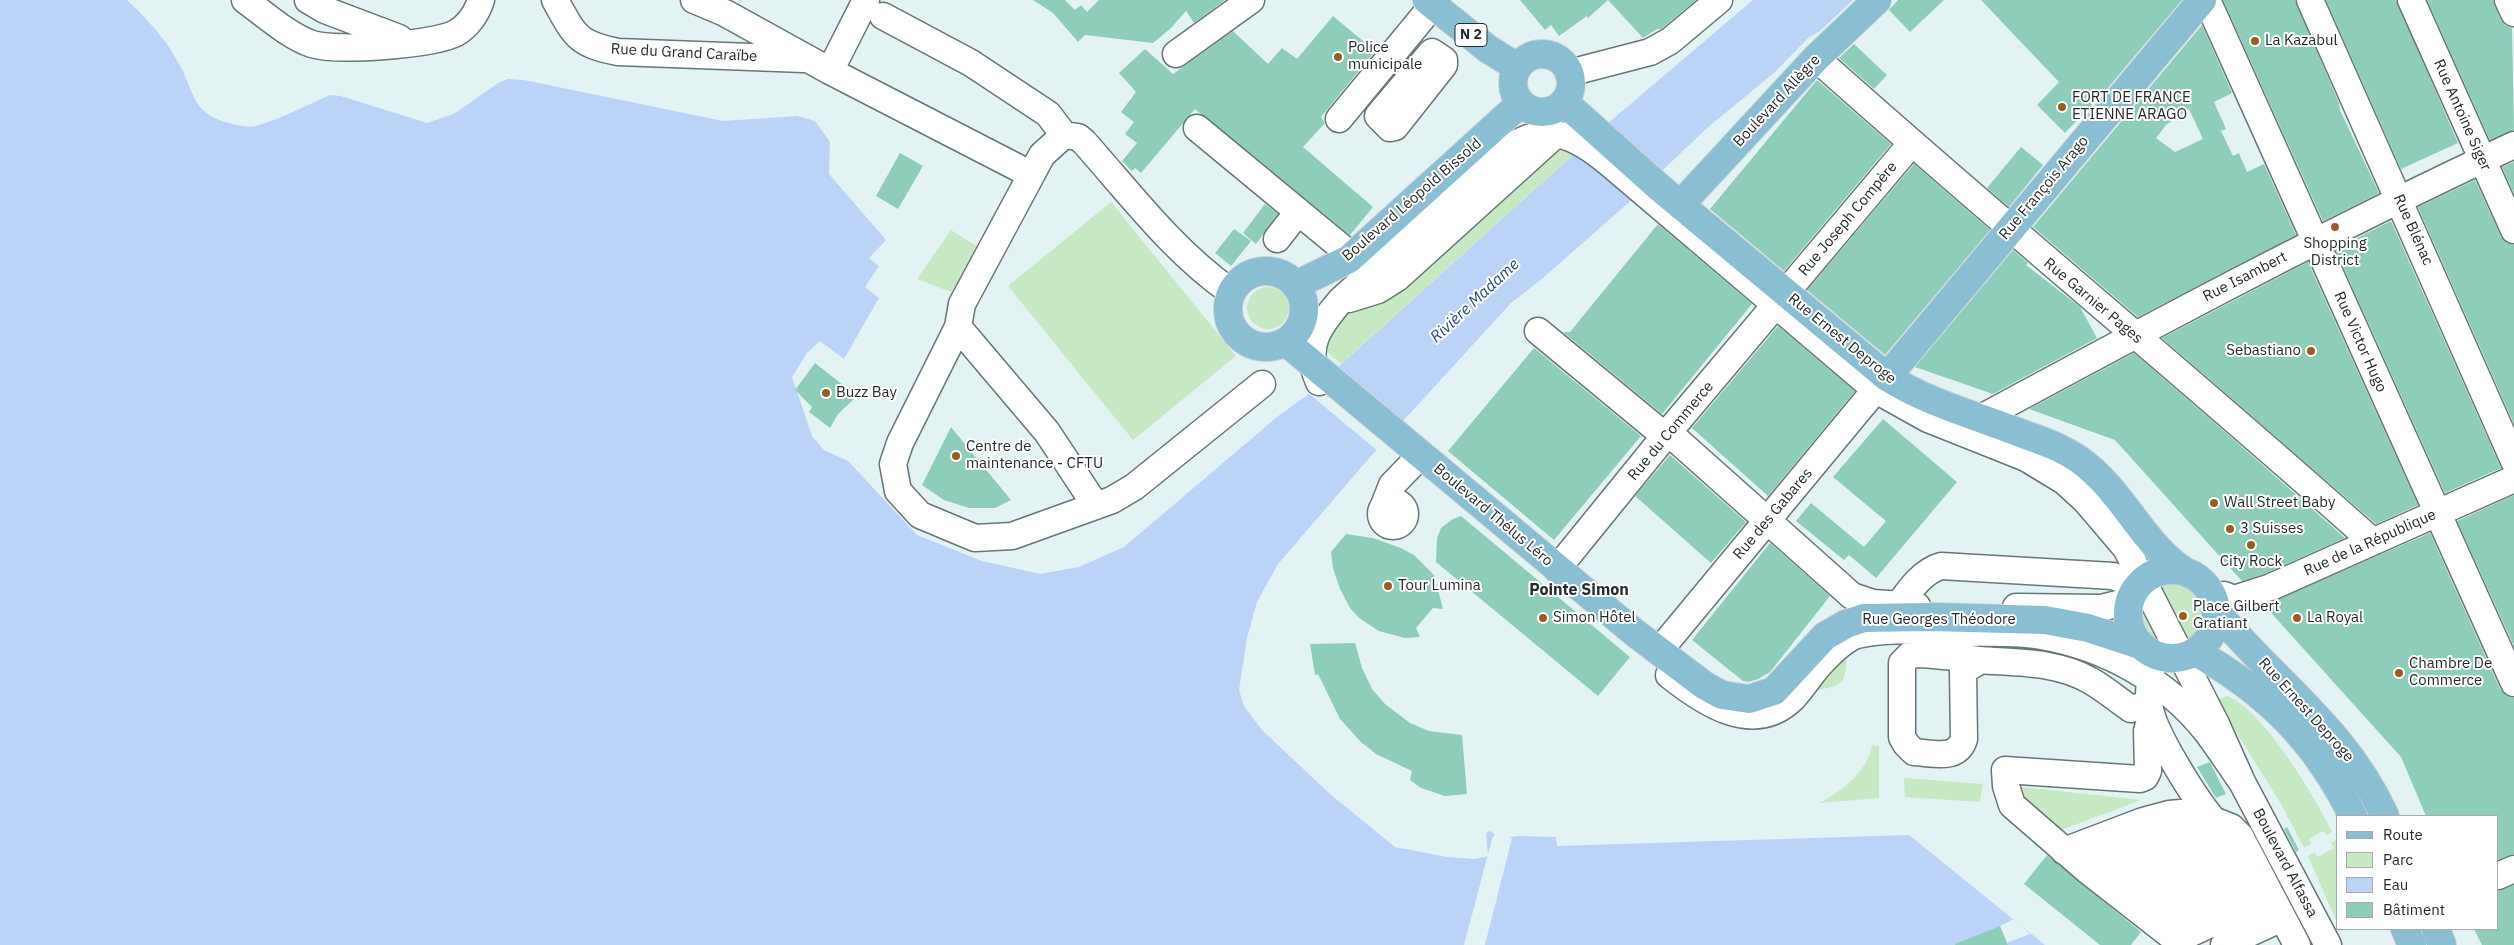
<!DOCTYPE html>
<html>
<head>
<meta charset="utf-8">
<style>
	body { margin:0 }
	#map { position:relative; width:2514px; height:945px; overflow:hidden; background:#e3f3f4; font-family:"IBM Plex Sans",sans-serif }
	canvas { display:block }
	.legend { position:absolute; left:2336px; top:815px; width:162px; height:115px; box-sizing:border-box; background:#fff; border:1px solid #a8aaab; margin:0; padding:6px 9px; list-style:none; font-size:15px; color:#252b2c }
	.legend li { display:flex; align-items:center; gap:10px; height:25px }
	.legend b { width:25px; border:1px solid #a8aaab }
</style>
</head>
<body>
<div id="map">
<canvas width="2514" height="945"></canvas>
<ul class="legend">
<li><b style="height:6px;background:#89bed3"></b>Route</li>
<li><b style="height:14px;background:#c6e9c4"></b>Parc</li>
<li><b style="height:14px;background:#bad3f7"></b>Eau</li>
<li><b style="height:14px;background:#8ecdb9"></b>Bâtiment</li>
</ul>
</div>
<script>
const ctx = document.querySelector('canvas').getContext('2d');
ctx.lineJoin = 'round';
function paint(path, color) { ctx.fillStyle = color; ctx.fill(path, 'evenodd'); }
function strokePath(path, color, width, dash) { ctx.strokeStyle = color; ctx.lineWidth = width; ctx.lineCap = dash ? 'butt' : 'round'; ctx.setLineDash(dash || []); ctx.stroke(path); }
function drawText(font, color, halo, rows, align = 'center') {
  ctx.font = font + ' "IBM Plex Sans",sans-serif'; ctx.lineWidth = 4; ctx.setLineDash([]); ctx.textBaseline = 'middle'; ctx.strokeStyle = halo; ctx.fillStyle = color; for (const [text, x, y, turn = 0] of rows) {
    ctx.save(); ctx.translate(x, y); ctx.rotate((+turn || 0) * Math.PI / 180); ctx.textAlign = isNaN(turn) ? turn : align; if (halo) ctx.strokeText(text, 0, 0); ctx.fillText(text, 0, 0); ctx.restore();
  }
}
paint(new Path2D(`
	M1558,143L1578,150L1341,364L1326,351L1333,331L1345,315L1380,304L1401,288Z
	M1111,202L1236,356L1133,440L1008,286Z
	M951,230L981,249L951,292L917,279Z
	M1247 308a21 21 0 1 1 42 0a21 21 0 1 1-42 0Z
	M2174,581C2210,591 2224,622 2190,647L2158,583Z
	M2143,596L2173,653C2144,638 2128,632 2143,596Z
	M1847,650C1845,680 1848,686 1816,690Z
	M2227,696C2262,708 2316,798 2332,832L2326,835L2323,831L2309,839L2311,844L2304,848L2281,804L2220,706L2219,699Z
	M1872,745L1879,746V798L1819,803C1841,792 1868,771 1872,745Z
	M1904,778L1983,784L1980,802L1905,797Z
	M2013,786L2141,800L2056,832Z
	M2336,840L2338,844V925L2308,856L2314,852L2318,857L2334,848L2331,843Z`), '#c6e9c4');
paint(new Path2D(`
	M0,0H127C147,19 165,38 178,62C195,91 190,113 229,123C239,126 249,128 259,125C283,118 307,105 330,95L341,96L427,123L454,114L498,83L508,79L524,80L723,121L797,116L815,121L830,142L829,174L886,240L869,258L879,266L865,287L879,298L844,359L820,341L807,353L792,377L812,436L824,450L848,461L917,535L982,561L1040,574L1079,567L1124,547L1277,417L1306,396L1607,124L1753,0H1853L1820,31L1808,38L1775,72L1707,128L1627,204L1543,278L1511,303L1371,456L1278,564L1257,602L1247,638L1239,690L1244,706L1262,730L1330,794L1395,847L1447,857L1475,859L1488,856L1486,833L1490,831L1500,838L1519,836L1556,837L1557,846L1909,835L2045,945H0Z`), '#bad3f7');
paint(new Path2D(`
	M1337,365L1405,422L1379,452L1307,392Z
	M1496,832L1512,838L1485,945H1464L1492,839Z
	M2014,919L2030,934L2001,945L2000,926Z`), '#e3f3f4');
paint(new Path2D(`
	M1033,0H1065L1075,10L1081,5L1087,12L1099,0H1225L1194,23L1186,11L1171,28L1153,43L1085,35L1078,42L1053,13Z
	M1520,0H1696L1661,29H1657L1643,38L1608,0L1588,18L1587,16L1559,36L1551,25L1545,30Z
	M1898,0H1944L1910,32L1889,10Z
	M1981,0H2182L2106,90L2065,133L2037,105L2059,82Z
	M2223,0H2295L2339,103L2340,110L2379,193L2323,221Z
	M2326,0H2396L2458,143L2401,169Z
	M2427,0H2493L2501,20L2505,25L2512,28L2514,130L2490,140Z
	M1333,16L1375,51L1321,117L1325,123L1303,147L1373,207L1350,235L1195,109L1141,173L1135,168L1132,171L1122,161L1137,143L1125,134L1134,122L1121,112L1136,92L1119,73L1145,49L1173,74L1233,31L1268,64L1282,48L1297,59Z
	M2202,25L2232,93L2214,102L2226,129L2221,131L2233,156L2239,153L2247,172L2264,164L2296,235L2138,317L2033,227ZM2189,109L2203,139L2175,152L2156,138L2166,125Z
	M1854,44L1887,75L1874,89L1839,58Z
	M1817,80L1891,144L1784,271L1710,209Z
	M2021,147L2043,165L2009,207L1987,188Z
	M900,153L923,166L898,209L876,196Z
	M2514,162V193L2502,167Z
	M1914,164L1990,230L1885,355L1807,290Z
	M2475,180L2501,237L2506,242L2514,245V424L2418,207Z
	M1265,204L1278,214L1256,244L1243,233Z
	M2391,221L2501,468L2445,493L2335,249Z
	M1658,224L1752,304L1662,414L1563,332H1570Z
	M1234,229L1251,241L1231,266L1215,253Z
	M2013,250L2028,263L2026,265L2080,307L2097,338L1993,394L1915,367Z
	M2308,262L2418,505L2376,524L2162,338Z
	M1778,326L1855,391L1768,496L1692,428Z
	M1534,348L1641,436L1554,540L1448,451Z
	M2134,353L2224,431L2345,538L2266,573L2242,581L2115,440L2029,409Z
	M815,363L857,396L838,414L830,428L809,412L812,407L795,390Z
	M1883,419L1957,482L1876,578L1849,555L1844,560L1796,521L1811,503L1864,547L1886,521L1833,477Z
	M951,427L1011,500L995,508H969L944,500L922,485Z
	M1670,455L1746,522L1711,563L1635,496Z
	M2514,495V646L2457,521Z
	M1461,516L1630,657L1598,696L1436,562L1437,538L1441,528L1453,519Z
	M2430,533L2500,689L2506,695L2514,698V854L2498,860V816H2426L2401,757L2264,605Z
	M1346,534L1373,538L1401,548L1414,555L1434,575L1443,609L1433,608L1416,628L1420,637L1405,638L1379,631L1359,618L1350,608L1340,589L1333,568L1331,552Z
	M1770,543L1830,596L1770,672L1758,679L1748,682L1743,681L1692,640Z
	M1355,643L1362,668L1372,689L1385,704L1410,723L1429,731L1462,735L1467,794L1445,796L1421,788L1410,780L1412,771L1376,754L1361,742L1340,719L1318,674L1315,675L1310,644Z
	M2210,762L2226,794L2216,798L2197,767Z
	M2287,827L2299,850L2296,852L2284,829Z
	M2047,855L2141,932L2131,945H2100L2024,884Z
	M2514,885V945H2482L2474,929H2498V891Z
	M2000,926L2008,945H1955V944Z`), '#8ecdb9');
const minor = new Path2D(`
	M245,0C264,14 290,37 312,44C337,52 433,45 456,33C468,26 477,13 481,0
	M308,0L325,10L399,38
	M555,0C575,36 577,44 618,52L804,59
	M694,0L725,13L830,71L1030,174
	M2207,0L2514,683
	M2310,0L2514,461
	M2411,0L2514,230
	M2508,0L2514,13
	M883,16L971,63L1048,114L1064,135
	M1432,52L1444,60V65L1395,127L1390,128L1378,116Z
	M1176,54L1251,0
	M1816,58C1999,222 2189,377 2372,541
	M830,71L866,0
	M1569,73L1650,52L1670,41L1719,0
	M1339,119L1433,5
	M1197,128L1352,256
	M1277,239L1298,212
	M1231,292C1173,251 1131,195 1084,142L1078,137L1064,135L1042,155L962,304L958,327L900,443L893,464L898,491L920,515L975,538L1012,536L1112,500L1134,487L1262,384
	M1349,299L1378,290L1397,278L1555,135
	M958,327L1047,432L1096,506
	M1538,331L1665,436
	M1319,382C1303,347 1318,327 1341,300L1507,149C1548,122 1574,134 1609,163L1876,390L1928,419L2026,458L2064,481L2086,501L2126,548L2216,724L2242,782L2328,945
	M1981,418C2157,323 2333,229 2514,145
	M1669,433L1852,596L1873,603L1917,606
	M1381 514a12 12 0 1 1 24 0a12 12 0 1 1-24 0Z
	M1383,508L1392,485L1421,455
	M1557,569L1665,436L1911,144
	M2224,595L2234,599L2271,587L2514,479
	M1899,605C1909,590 1923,571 1941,566L2113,576L2121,579L2136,589
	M2016,607L2101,608L2129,601
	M1659,651L1886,377
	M1981,660L1963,671L1964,739C1957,761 1933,753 1914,752L1906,744L1902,737V663L1911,654C1934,654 1956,657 1979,660C2016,663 2057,661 2091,681C2105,689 2118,700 2131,709L2149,704
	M1669,675C1703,702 1753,737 1793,698C1803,687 1811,674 1821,663C1831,653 1843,639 1857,635C1891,627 1927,632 1962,633C1988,633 2016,631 2041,636C2105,647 2166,680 2207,732C2219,748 2230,765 2242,782
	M2151,717L2147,731L2148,771L2145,777L2140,779L2005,770L2006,786L2012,805L2087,870L2183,945
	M2064,851L2143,821L2169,814L2181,813L2213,820L2231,827L2240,836L2297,945
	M2087,870L2213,820C2195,798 2151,730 2149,703C2148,688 2152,670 2153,654
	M2498,876L2514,869
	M2110,888L2240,836
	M2132,905L2249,854
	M2154,922L2261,877
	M2176,940L2271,896
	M2224,945L2282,918`);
const major = new Path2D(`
	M1427,0L1488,49L1517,67
	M1513 83a29 29 0 1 1 58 0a29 29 0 1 1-58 0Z
	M1564,102L1660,188L1887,377C1928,403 1977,416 2023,434C2043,441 2063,448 2081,461C2124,492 2142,545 2187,573
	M1680,205L1816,58L1877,0
	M1228 309a38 38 0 1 1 76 0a38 38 0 1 1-76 0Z
	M1296,285L1349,259L1521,103
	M1286,342L1635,633L1704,685L1722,695L1749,699L1774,691L1825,636L1846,624L1864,618L1931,617L2045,620L2088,628L2140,645
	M1887,377L2202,0
	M2128 614a44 44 0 1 1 88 0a44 44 0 1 1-88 0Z
	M2216,611C2275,683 2345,728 2385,816
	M2196,652C2269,694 2315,740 2353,816
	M2405,929L2412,945
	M2436,929L2442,945`);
strokePath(minor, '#677676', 29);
strokePath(major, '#cfd0d1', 30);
strokePath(minor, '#fff', 26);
strokePath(major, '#89bed3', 28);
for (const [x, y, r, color] of [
	[2255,41,5,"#9b5c24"],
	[1338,57,5,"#9b5c24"],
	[2062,107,5,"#9b5c24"],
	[2335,227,5,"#9b5c24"],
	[2311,351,5,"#9b5c24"],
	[826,393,5,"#9b5c24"],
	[956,456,5,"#9b5c24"],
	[2214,503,5,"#9b5c24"],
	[2230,529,5,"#9b5c24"],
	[2251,545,5,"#9b5c24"],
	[1388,586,5,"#9b5c24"],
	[2183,616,5,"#9b5c24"],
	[1543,618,5,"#9b5c24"],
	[2297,618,5,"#9b5c24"],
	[2399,673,5,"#9b5c24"]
]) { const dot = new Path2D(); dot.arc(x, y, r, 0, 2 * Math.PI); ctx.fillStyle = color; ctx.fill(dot); strokePath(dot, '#fff', 2); }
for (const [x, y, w] of [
	[1471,35,32]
]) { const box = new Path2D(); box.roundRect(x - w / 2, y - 11.5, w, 23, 4); ctx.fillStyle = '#fff'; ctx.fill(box); strokePath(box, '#252b2c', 1); }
drawText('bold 14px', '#252b2c', null, [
	["N 2",1471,35]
]);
drawText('15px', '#252b2c', '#fff', [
	["La Kazabul",2265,41],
	["Police",1348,48],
	["municipale",1348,65],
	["FORT DE FRANCE",2072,98],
	["ETIENNE ARAGO",2072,115],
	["Shopping",2335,244,"center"],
	["District",2335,261,"center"],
	["Sebastiano",2301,351,"right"],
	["Buzz Bay",836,393],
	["Centre de",966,447],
	["maintenance - CFTU",966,464],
	["Wall Street Baby",2224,503],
	["3 Suisses",2240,529],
	["City Rock",2251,562,"center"],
	["Tour Lumina",1398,586],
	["Place Gilbert",2193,607],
	["Gratiant",2193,624],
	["Simon Hôtel",1553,618],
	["La Royal",2307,618],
	["Chambre De",2409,664],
	["Commerce",2409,681]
], 'left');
drawText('15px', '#252b2c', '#fff', [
	["Rue du Grand Caraïbe",684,53,3],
	["Boulevard Allègre",1777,101,-47],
	["Rue Antoine Siger",2462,115,66],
	["Rue François Arago",2044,188,-50],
	["Boulevard Léopold Bissold",1412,200,-41],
	["Rue Joseph Compère",1848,219,-50],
	["Rue Blénac",2413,230,66],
	["Rue Isambert",2245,277,-27],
	["Rue Garnier Pages",2093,301,40],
	["Rue Ernest Deproge",1842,339,39],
	["Rue Victor Hugo",2360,342,66],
	["Rue du Commerce",1671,431,-50],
	["Rue des Gabares",1773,514,-50],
	["Boulevard Thélus Léro",1493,515,40],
	["Rue de la République",2370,543,-24],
	["Rue Georges Théodore",1939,620],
	["Rue Ernest Deproge",2306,710,48],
	["Boulevard Alfassa",2285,863,62]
]);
drawText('italic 16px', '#254c82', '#fff', [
	["Rivière Madame",1475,301,-43]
]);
drawText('bold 16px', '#252b2c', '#fff', [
	["Pointe Simon",1579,590]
]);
</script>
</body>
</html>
